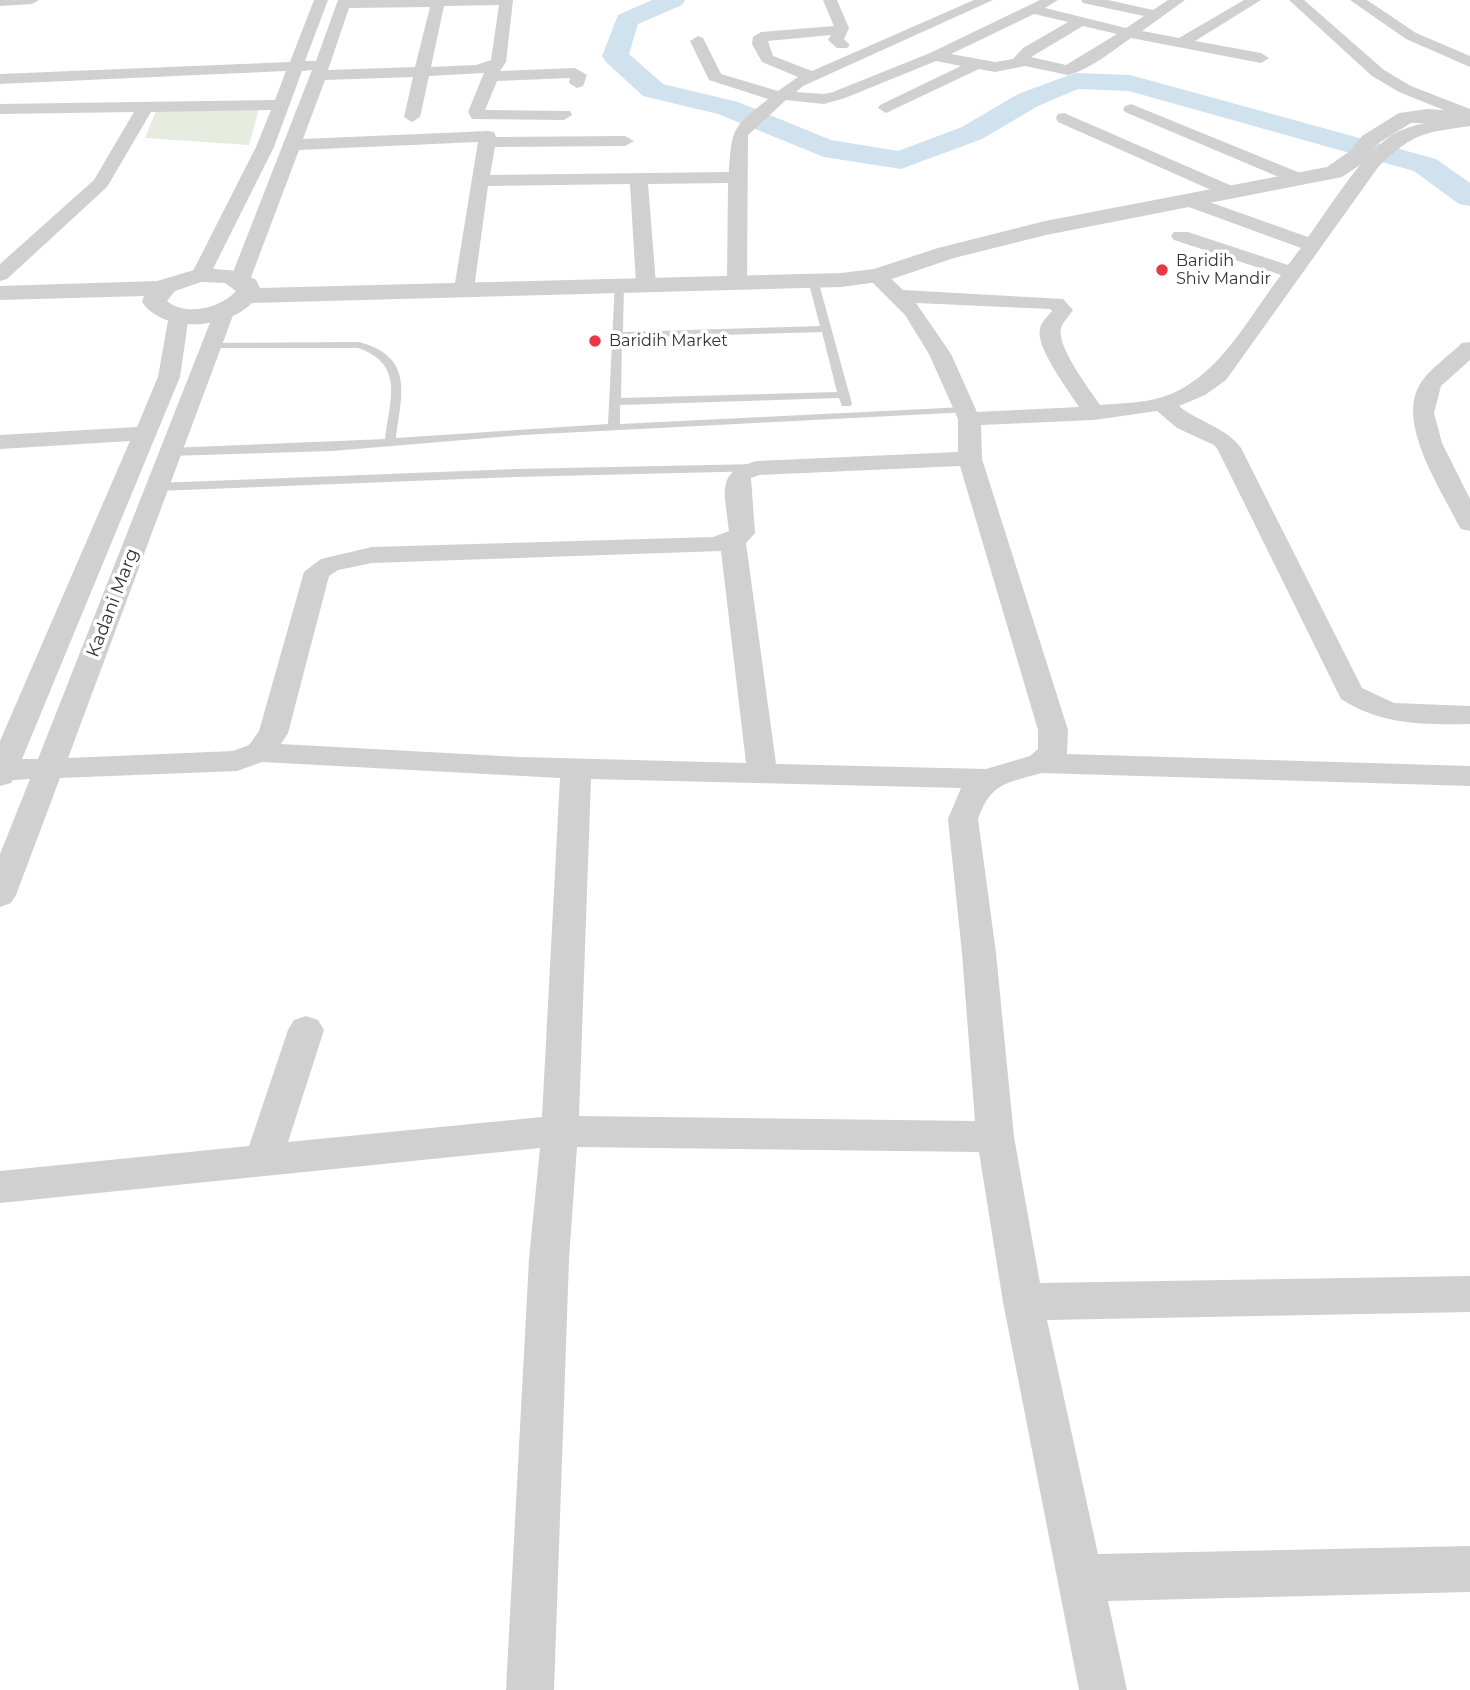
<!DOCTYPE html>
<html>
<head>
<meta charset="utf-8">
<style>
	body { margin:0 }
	canvas { display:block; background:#fff }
</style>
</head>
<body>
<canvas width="1470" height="1690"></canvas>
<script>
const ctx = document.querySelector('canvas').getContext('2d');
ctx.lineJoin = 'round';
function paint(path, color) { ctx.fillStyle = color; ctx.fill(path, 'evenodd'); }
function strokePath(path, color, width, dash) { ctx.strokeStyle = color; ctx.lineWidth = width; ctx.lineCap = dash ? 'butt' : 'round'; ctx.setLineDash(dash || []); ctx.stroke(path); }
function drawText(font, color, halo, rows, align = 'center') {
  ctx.font = font + ' Montserrat,sans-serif'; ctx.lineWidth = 7; ctx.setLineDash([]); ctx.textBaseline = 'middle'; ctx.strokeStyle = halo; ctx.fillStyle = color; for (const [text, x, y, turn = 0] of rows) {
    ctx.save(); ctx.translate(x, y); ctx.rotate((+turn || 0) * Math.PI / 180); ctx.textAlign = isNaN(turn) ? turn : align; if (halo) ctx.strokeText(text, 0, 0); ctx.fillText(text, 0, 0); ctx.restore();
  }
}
paint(new Path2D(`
	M157,109H259L249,145L145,138Z`), '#e6ecdf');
paint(new Path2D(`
	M652,0H685L682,5L638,24L629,54L663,84L738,102L831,140L898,151L962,127L1018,94L1075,73L1130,75L1436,159L1470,183V206L1459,204L1414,171L1129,91L1078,89L1038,106L982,139L901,169L824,157L718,114L643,96L606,62L602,56L618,15Z`), '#cfe2ee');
paint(new Path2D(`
	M813,277L818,280L852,404L850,406H842L839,398L620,405V424L965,407L969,408V412L523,435L332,451L170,456L164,452L170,448L385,439C390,400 405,364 358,348H211L206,345L207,343L359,342C414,357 402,393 396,438L608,424L615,282L624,284L623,332L820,326L808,280ZM822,332L837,392L621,398L622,338Z
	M757,464L763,468L761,471L516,477L157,491L151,487L157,483L516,469Z`), '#d0d0d0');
paint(new Path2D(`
	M0,0H39L32,4L0,6Z
	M314,0H328L305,61H316L338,0H513L506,62L500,71L575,68L587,75L583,86L577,88L569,83L570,78L497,81L485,110L570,111L572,115L564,120L472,119L468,112L484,73L429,76L420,117L412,122L404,117L413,77L325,80L303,139L488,131L494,132L496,137L625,136L634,141L625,146L495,147L490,175L729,172C732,126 733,128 768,99L709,80L690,41L698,36L703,38L721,74L778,91L798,77L762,62L752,44L753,37L761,32L834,26L823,0H837L849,28L844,39L850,45L847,48H837L828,40L831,35L768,41L773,56L812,71L974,0H993L803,86L796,92L824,94L833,92L930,53L1040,0H1058L1045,8L1126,28L1144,16L1083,3L1081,0H1108L1153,10L1168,0H1185L1142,31L1179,38L1244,0H1261L1195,41L1261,53L1269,58L1261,63L1131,38C1112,51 1091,69 1068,75L1025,66L995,72L979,69L886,113L878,108L880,105L961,66L936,61L845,98L824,104L786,100L748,135L747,281L744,285H730L727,281L728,183L648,184L656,284L653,288H639L636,284L630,184L488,186L474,289L471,293H457L454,289L478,142L299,150L250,280L247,284H233L230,280L312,70L302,71L274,147L208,279H194L191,275L256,147L271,110L151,112L107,187L7,279L0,281V264L94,180L134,112L0,114V104L275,100L286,71L0,84V74L290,62ZM499,5L491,60L476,65L431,67L444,6ZM430,7L415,67L328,70L349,8ZM1034,14L1068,22L1023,48L1013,59L995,62L951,54ZM1083,26L1117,34L1066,65L1031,57Z
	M1289,0H1304L1384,70L1411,86L1470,109V126C1423,133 1415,132 1379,166L1226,380L1205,395L1179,406C1198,422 1226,427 1241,448L1362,688L1394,703L1470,706V724C1424,725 1381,725 1341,699L1218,450L1214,445L1177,428L1157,411L1094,420L981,425L982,459L1068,730L1067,754L1470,766V786L1042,773C1007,783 991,782 978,819L996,953L1014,1137L1040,1283L1470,1276V1312L1047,1320L1098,1554L1470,1546V1592L1108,1601L1127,1690H1079L1003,1302L979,1152L577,1147L569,1259L554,1690H506L529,1259L540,1148L0,1203V1171L249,1146L288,1030L294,1020L306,1016L318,1020L324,1030L288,1142L542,1117L560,778L262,762L237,771L60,778L16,895L11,903L0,907V854L30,779L13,780L11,783L0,786V741L130,441L0,449V435L137,427L158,377L169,315L172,311H186L189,315L180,377L22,759H38L215,310L218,306H232L235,310L68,758L233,751L249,745L259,731L304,572L321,559L372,547L713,537L729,531C726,494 713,472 757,461L958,452V419L929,354L905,315L870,280L867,276L870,272H884L903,290L1063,299L1073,310C1070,315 1063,322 1061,328C1056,346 1090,390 1100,405C1123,403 1150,403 1171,394C1221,373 1249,317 1281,275L1174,240L1171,236L1174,232H1188L1288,265L1301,248L1186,206L1183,202L1186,198H1198L1308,237C1331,206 1360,156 1392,135C1412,123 1438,121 1461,117L1399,92L1372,76ZM916,303L1050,309L1052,311C1048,316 1041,322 1040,329C1035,347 1069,391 1079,407L977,412L951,354ZM960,466L1038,730V749L1030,756L986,769L776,764L746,543L755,533L751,478L759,475ZM721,551L746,763L520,757L281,744L288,733L329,576L338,570L372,563ZM591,779L961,788L948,819L962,953L975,1121L579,1116Z
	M1350,0H1367L1416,33L1470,56V67L1406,39Z
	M1131,104L1305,175L1308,179L1299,184L1293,183L1125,112L1123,109L1125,106Z
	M1064,113L1239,189L1242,193L1233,198L1227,197L1058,122L1056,118L1058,114Z
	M1470,342V360L1441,386L1434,413L1442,443L1470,499V531L1461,529L1458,524C1440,487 1394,420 1422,381C1432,367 1450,355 1462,343Z`), '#d0d0d0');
paint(new Path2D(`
	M1428,109L1470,112V124L1411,123L1377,144L1366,161L1342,177L1046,235L954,258L886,281L841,287L252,303C226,329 164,334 142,302L144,296L0,300V286L157,281L201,268L239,271L256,280L260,288L841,273L874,269L938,248L1045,221L1327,167L1350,151L1362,136L1399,113ZM201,282L225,283L236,291C221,308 185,317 167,301L175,291Z`), '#d0d0d0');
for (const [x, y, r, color] of [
	[1162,270,7,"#e63946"],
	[595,341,7,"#e63946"]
]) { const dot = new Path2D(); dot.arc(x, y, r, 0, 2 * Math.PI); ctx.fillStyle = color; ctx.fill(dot); strokePath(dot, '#fff', 2.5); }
drawText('16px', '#333', '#fff', [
	["Baridih",1176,261],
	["Shiv Mandir",1176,279],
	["Baridih Market",609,341]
], 'left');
drawText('18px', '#333', '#fff', [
	["Kadani Marg",113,603,-69]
]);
</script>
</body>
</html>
